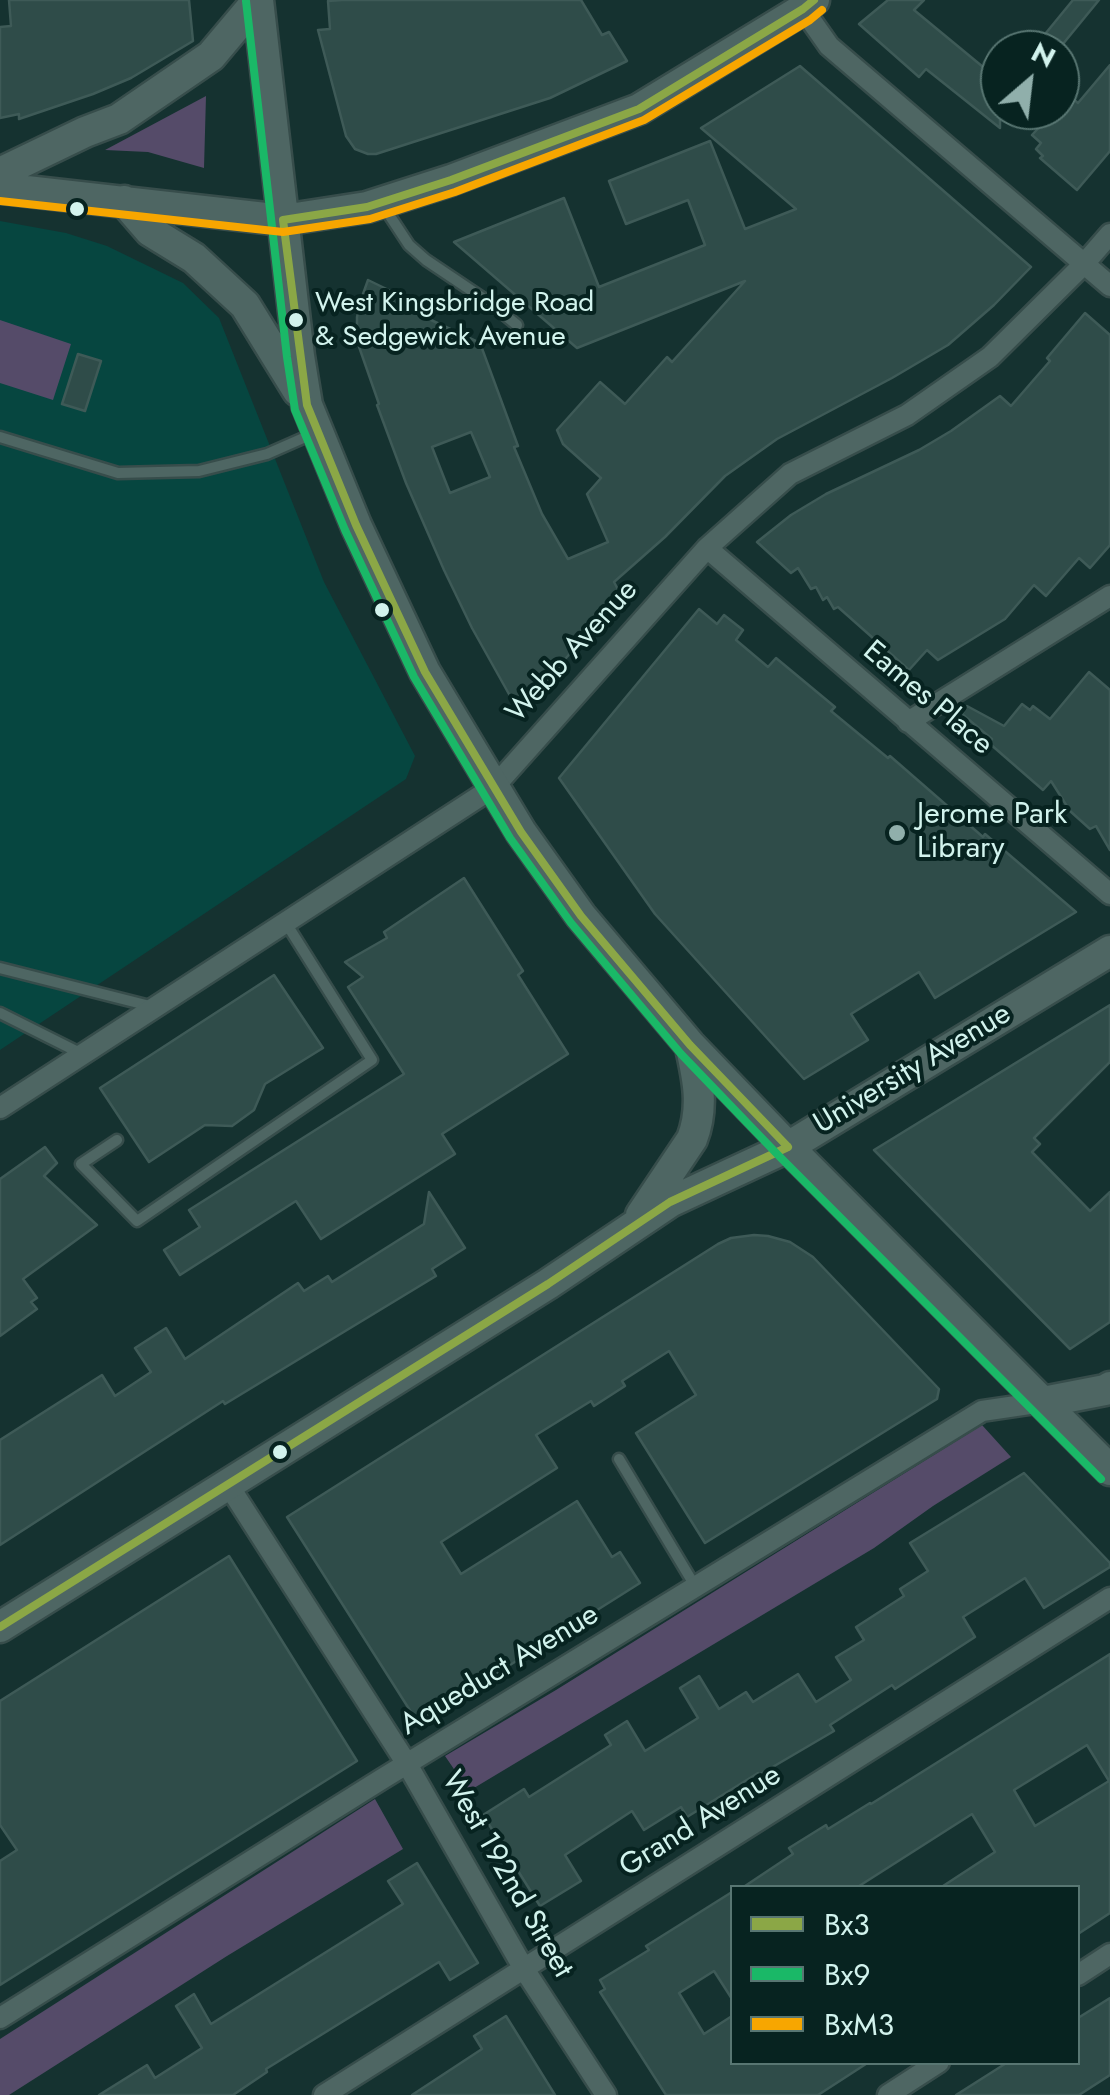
<!DOCTYPE html>
<html>
<head>
<meta charset="utf-8">
<style>
	body { margin:0 }
	#map { position:relative; width:1110px; height:2095px; overflow:hidden; background:#153230; font-family:Jost,sans-serif }
	canvas { display:block }
	.legend { position:absolute; left:730px; top:1885px; width:350px; height:180px; box-sizing:border-box; background:#072320; border:2px solid #587672; margin:0; padding:12px 18px; list-style:none; font-size:30px; color:#d2f3ed }
	.legend li { display:flex; align-items:center; gap:20px; height:50px }
	.legend b { width:50px; border:2px solid #587672 }
	.north { position:absolute; left:980px; top:30px; width:100px; height:100px; box-sizing:border-box; background:#072320; border:2px solid #587672; border-radius:50%; rotate:28deg; font-size:28px; font-weight:700; line-height:40px; text-align:center; color:#d2f3ed }
	.north::after { content:''; display:block; margin:auto; width:35px; height:45px; background:#90afab; clip-path:polygon(50% 0,100% 100%,50% 72%,0 100%) }
</style>
</head>
<body>
<div id="map">
<canvas width="1110" height="2095"></canvas>
<ul class="legend">
<li><b style="height:12px;background:#8ba746"></b>Bx3</li>
<li><b style="height:12px;background:#1ab867"></b>Bx9</li>
<li><b style="height:12px;background:#f7a600"></b>BxM3</li>
</ul>
<div class="north">N</div>
</div>
<script>
const ctx = document.querySelector('canvas').getContext('2d');
ctx.lineJoin = 'round';
function paint(path, color) { ctx.fillStyle = color; ctx.fill(path, 'evenodd'); }
function strokePath(path, color, width, dash) { ctx.strokeStyle = color; ctx.lineWidth = width; ctx.lineCap = dash ? 'butt' : 'round'; ctx.setLineDash(dash || []); ctx.stroke(path); }
function drawText(font, color, halo, rows, align = 'center') {
  ctx.font = font + ' Jost,sans-serif'; ctx.lineWidth = 8; ctx.setLineDash([]); ctx.textBaseline = 'middle'; ctx.strokeStyle = halo; ctx.fillStyle = color; for (const [text, x, y, turn = 0] of rows) {
    ctx.save(); ctx.translate(x, y); ctx.rotate((+turn || 0) * Math.PI / 180); ctx.textAlign = isNaN(turn) ? turn : align; if (halo) ctx.strokeText(text, 0, 0); ctx.fillText(text, 0, 0); ctx.restore();
  }
}
paint(new Path2D(`
	M0,221L66,233L107,246L183,283L219,318L324,582L415,756L406,779L0,1050Z`), '#064640');
paint(new Path2D(`
	M206,96L204,168L148,152L105,150Z
	M0,320L71,344L53,400L0,383Z
	M982,1425L1011,1457L933,1506L874,1548L469,1791L445,1756L556,1690Z
	M375,1799L403,1849L227,1956L9,2095H0V2039Z`), '#554b69');
const building = new Path2D(`
	M9,0H189L193,41L131,78L93,94L19,119V114L0,118V27L11,26Z
	M342,0H581L602,35L609,32L627,61L550,98L376,154H368L355,149L346,136L318,30L330,29L328,1Z
	M888,0H924L914,10L1000,81V128L926,69L919,77L859,24Z
	M1073,0H1099L1058,50H1032Z
	M1110,65V151L1077,190L1040,158L1043,156L1036,149L1041,143L1032,135L1055,110H1060V88L1078,103Z
	M800,66L1031,267L994,305L948,345L892,378L777,439L725,476L665,537L614,582L621,595L519,712L472,628L444,570L406,483L377,405L379,404L357,341V317L363,294L368,280L401,296L397,304L480,343L518,446L514,447L542,514L568,559L608,542L587,494L601,478L563,444L557,430L600,382L625,404L667,357L672,362L745,281L577,348L454,242L564,198L599,287L705,245L688,200L626,224L609,181L710,141L745,229L796,209L701,128ZM471,432L490,477L450,493L432,447Z
	M1085,313L1110,335V545L1090,568L1079,558L1046,596L1034,585L1005,619L938,660L927,650L909,670L838,607L834,609L827,597L823,600L816,587L811,589L798,568L791,573L757,542L791,515L826,494L919,450L951,431L1000,396L1011,406L1050,361L1047,358Z
	M78,354L101,361L85,411L62,404Z
	M699,609L717,624L724,615L743,630L736,640L768,667L776,658L835,707L831,711L888,758L890,756L983,837L985,834L1076,912L935,998L919,972L851,1014L868,1040L804,1079L655,914L559,778Z
	M1089,672L1110,690V850L1096,826L1090,829L1070,811L1051,781L1043,790L989,743L992,739L962,714L967,706L1004,726L1022,704L1030,710L1033,706L1050,719Z
	M464,878L523,971L518,975L568,1054L442,1134L455,1154L321,1239L296,1201L180,1275L164,1250L200,1227L189,1210L404,1074L348,987L363,977L345,962L387,938L384,932Z
	M274,975L323,1048L265,1084L254,1110L232,1126L205,1125L149,1162L100,1088Z
	M1110,1005V1062L1034,1138L1040,1144L1032,1152L1090,1211L1110,1192V1322L1070,1349L874,1150Z
	M45,1147L57,1163L44,1176L97,1225L23,1279L37,1298L31,1302L37,1309L0,1336V1179Z
	M429,1192L465,1248L432,1269L436,1276L225,1404L223,1401L0,1545V1440L102,1375L115,1396L151,1372L135,1348L166,1328L185,1359L298,1283L304,1291L328,1276L332,1282L424,1224Z
	M754,1235L768,1236L790,1242L813,1257L939,1389L937,1399L705,1543L636,1433L696,1395L669,1351L622,1381L625,1386L594,1406L591,1401L536,1435L557,1468L441,1542L461,1574L577,1501L612,1557L620,1552L640,1583L418,1723L287,1517L718,1244L731,1238Z
	M1024,1473L1110,1563V1567L1044,1608L1025,1578L963,1617L975,1637L895,1689L892,1685L830,1725L834,1731L759,1775L758,1773L687,1817L681,1807L644,1830L632,1811L565,1855L581,1881L540,1906L483,1815L524,1789L529,1797L611,1745L605,1735L627,1721L645,1751L698,1718L680,1688L699,1676L719,1709L746,1692L753,1702L798,1674L816,1702L851,1680L836,1657L864,1640L856,1627L904,1596L900,1589L928,1571L910,1543Z
	M229,1556L357,1761L0,1985V1861L17,1850L0,1825V1701Z
	M1110,1654V1913L1078,1934V1888H940L995,1852L972,1814L856,1888H742L793,1854L789,1848L826,1825L828,1829L870,1803L871,1804ZM1087,1745L1109,1781L1035,1826L1014,1790Z
	M417,1863L478,1963L450,1980L439,1962L266,2069L267,2072L233,2095H99L147,2065L155,2078L202,2048L176,2006L194,1994L211,2024L403,1904L388,1881Z
	M732,1892V1999L714,1971L679,1993L704,2034L732,2016V2062H869L818,2095H666L600,1992L605,1989L600,1980L649,1950L646,1946Z
	M1110,1998V2075L1079,2095H956L1008,2062H1078V2018Z
	M506,2016L555,2095H412L482,2049L474,2036Z`);
paint(building, '#2f4c49');
strokePath(building, '#3e5a57', 2.5);
const lane = new Path2D(`
	M384,207L409,245L426,260L490,303L517,325
	M0,437L118,473L199,471L267,454L317,432
	M0,968L154,1007
	M0,1013L82,1054
	M117,1140L81,1164L137,1221L372,1060L286,923
	M619,1459L695,1586`);
const street = new Path2D(`
	M803,9L829,46L1110,286
	M707,548L1110,894
	M908,722L1110,596
	M0,1108L494,787L707,548L790,474L907,415L990,357L1084,264L1110,234
	M227,1483L407,1764L524,1969L606,2095
	M1078,1975L1110,1954
	M0,2018L382,1779L982,1411L1043,1402
	M324,2095L1110,1598
	M888,2095L939,2062`);
const secondary = new Path2D(`
	M258,0L299,356L307,405L356,525L425,672L521,832L581,916L690,1045L788,1147L1110,1470
	M0,173L85,132L119,119L211,56L258,0
	M0,188L283,220L367,207L451,180L639,109L803,9L814,0
	M124,201L150,231L194,258L245,305L298,391
	M641,1215L692,1139C704,1108 698,1079 691,1048
	M1043,1402L1105,1390L1110,1387
	M0,1627L548,1284L670,1202L788,1147L1110,951`);
strokePath(lane, '#374d4b', 15);
strokePath(street, '#374d4b', 25);
strokePath(secondary, '#374d4b', 35);
strokePath(lane, '#4e6663', 10);
strokePath(street, '#4e6663', 20);
strokePath(secondary, '#4e6663', 30);
strokePath(new Path2D(`
	M283,220L307,405L356,525L425,672L521,832L581,916L690,1045L788,1147
	M283,220L367,207L451,180L639,109L803,9L814,0
	M0,1627L548,1284L670,1202L788,1147`), '#8ba746', 8);
strokePath(new Path2D(`
	M246,1L287,357L295,410L345,530L414,677L510,838L571,923L681,1054L779,1156L1101,1479`), '#1ab867', 8);
strokePath(new Path2D(`
	M0,201L283,232L370,219L455,192L644,120L810,20L822,10`), '#f7a600', 8);
for (const [x, y, r, color] of [
	[77,209,9,"#d2f3ed"],
	[296,320,9,"#d2f3ed"],
	[382,610,9,"#d2f3ed"],
	[897,833,10,"#90afab"],
	[280,1452,9,"#d2f3ed"]
]) { const dot = new Path2D(); dot.arc(x, y, r, 0, 2 * Math.PI); ctx.fillStyle = color; ctx.fill(dot); strokePath(dot, '#072320', 4); }
drawText('28px', '#d2f3ed', '#072320', [
	["West Kingsbridge Road",315,304],
	["& Sedgewick Avenue",315,338]
], 'left');
drawText('30px', '#d2f3ed', '#072320', [
	["Webb Avenue",573,652,-48],
	["Eames Place",927,699,40],
	["University Avenue",913,1070,-31],
	["Aqueduct Avenue",500,1671,-31],
	["Grand Avenue",701,1822,-32],
	["West 192nd Street",506,1875,60]
]);
drawText('30px', '#d2f3ed', '#072320', [
	["Jerome Park",917,816],
	["Library",917,850]
], 'left');
</script>
</body>
</html>
